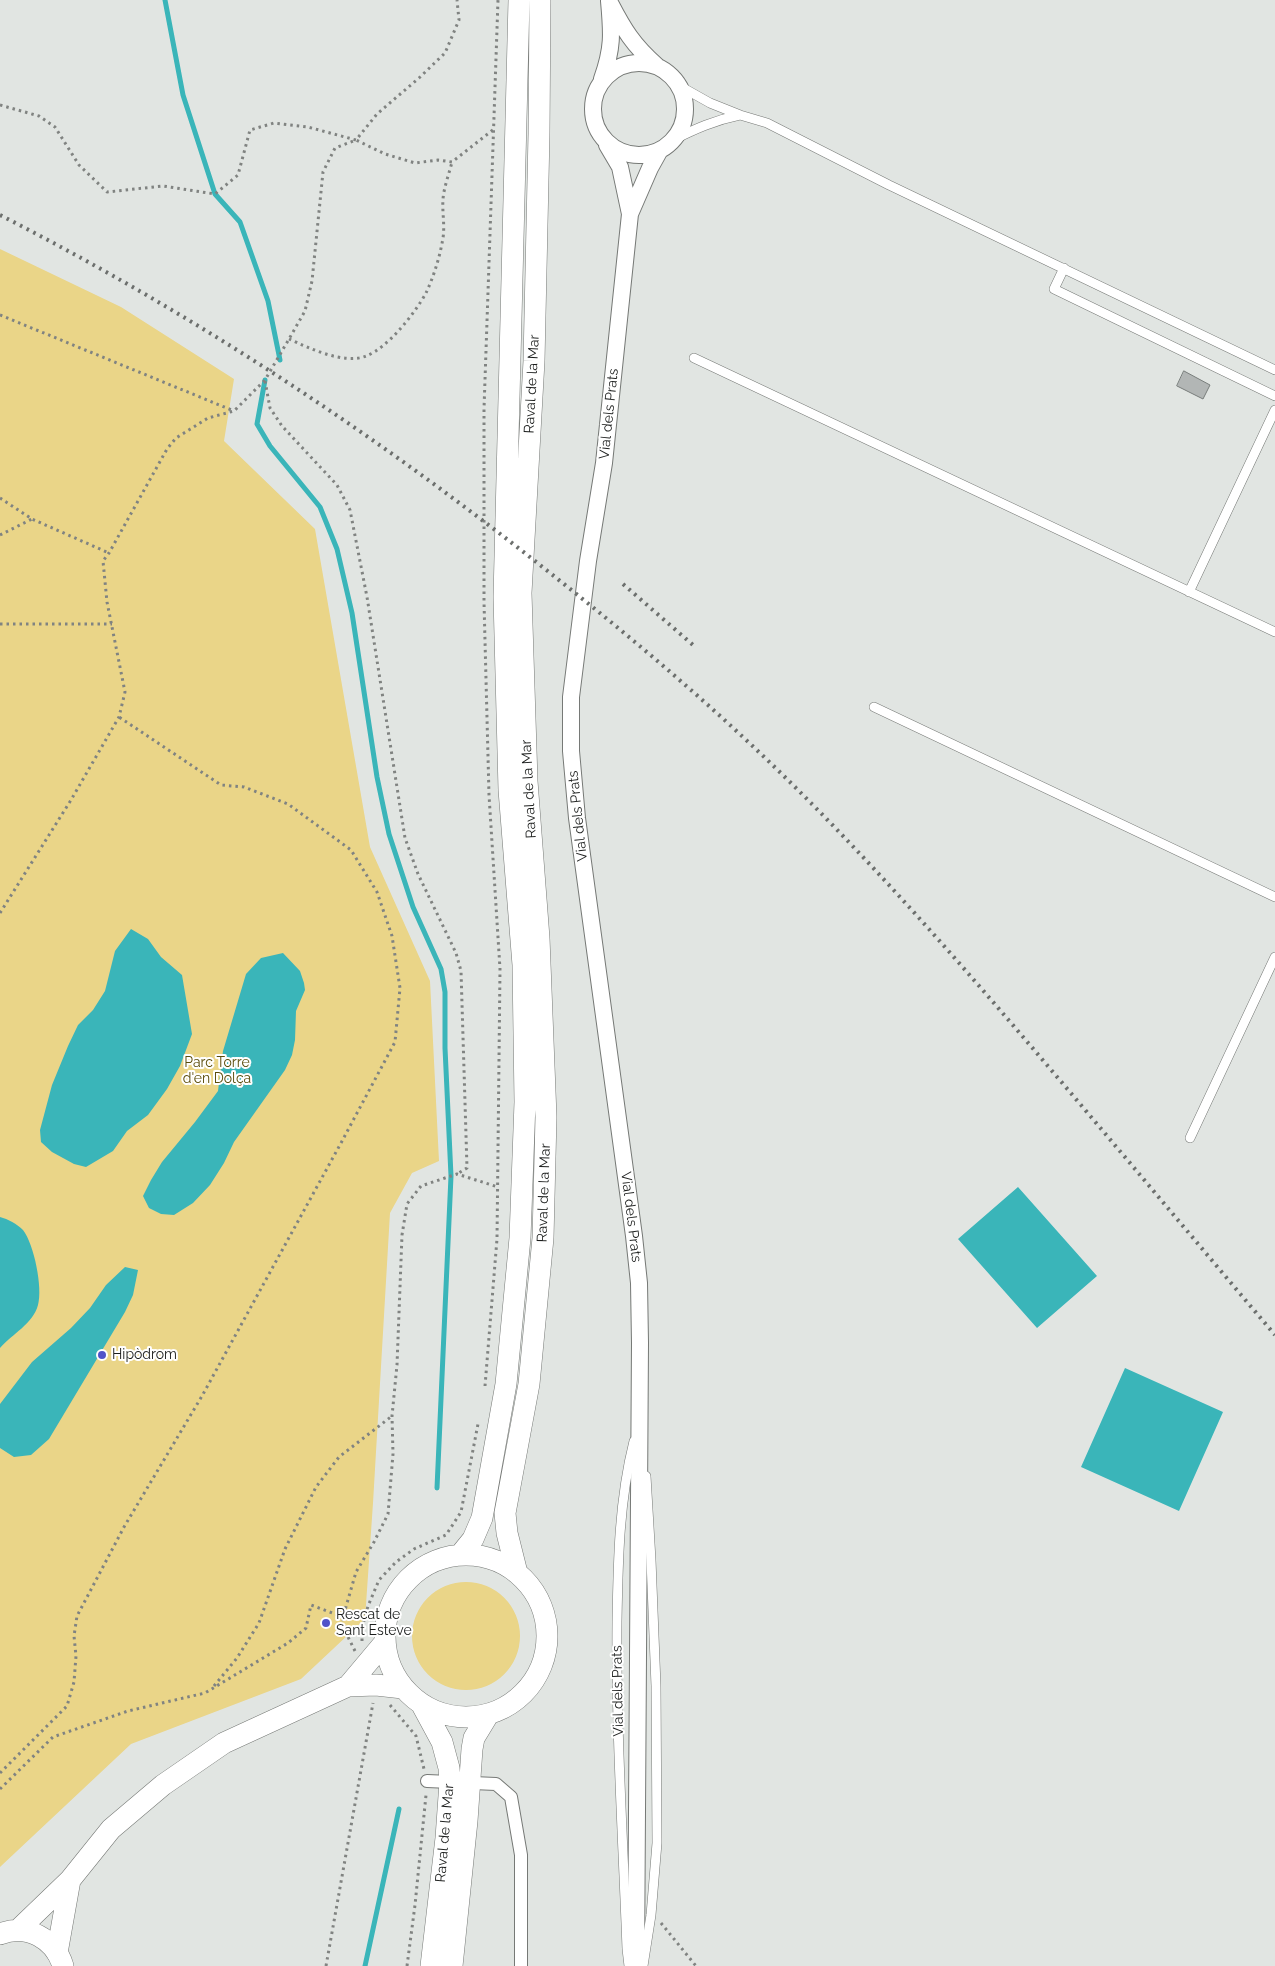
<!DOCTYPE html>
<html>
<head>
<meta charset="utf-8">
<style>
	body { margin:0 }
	canvas { display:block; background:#e1e5e2 }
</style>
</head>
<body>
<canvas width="1275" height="1966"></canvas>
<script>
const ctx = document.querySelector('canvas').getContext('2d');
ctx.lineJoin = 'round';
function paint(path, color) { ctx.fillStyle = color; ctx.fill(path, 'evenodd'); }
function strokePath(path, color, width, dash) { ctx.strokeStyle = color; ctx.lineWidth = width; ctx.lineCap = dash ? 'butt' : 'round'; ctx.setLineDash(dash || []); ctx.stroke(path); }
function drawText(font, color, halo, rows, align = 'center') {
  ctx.font = font + ' Raleway,sans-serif'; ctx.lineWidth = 4; ctx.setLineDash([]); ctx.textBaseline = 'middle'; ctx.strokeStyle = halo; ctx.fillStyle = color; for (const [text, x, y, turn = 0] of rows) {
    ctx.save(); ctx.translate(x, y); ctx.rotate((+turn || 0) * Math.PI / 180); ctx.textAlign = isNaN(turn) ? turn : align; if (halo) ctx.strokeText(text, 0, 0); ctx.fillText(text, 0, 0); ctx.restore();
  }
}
paint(new Path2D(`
	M0,249L121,307L234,379L224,441L315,529L370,847L430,981L439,1161L412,1173L390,1213L373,1503L365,1619L301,1679L131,1744L0,1867Z
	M412 1636a54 54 0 1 1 108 0a54 54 0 1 1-108 0Z`), '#ead588');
paint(new Path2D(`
	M131,929L148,939L161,957L182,975L192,1034L180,1066L167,1089L148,1115L127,1131L113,1151L86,1167L74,1164L52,1152L41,1142L40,1130L52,1085L68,1046L78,1025L93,1010L105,991L115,951Z
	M283,953L300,971L304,983L305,990L296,1011L295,1040L292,1055L285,1070L234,1142L224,1163L210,1185L193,1203L174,1215L161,1214L149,1208L143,1196L151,1180L162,1162L195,1122L218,1091L223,1051L246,974L261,958Z
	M1018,1187L1097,1276L1037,1328L958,1239Z
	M0,1217C8,1219 17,1224 23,1230C34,1244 43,1288 38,1305C33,1324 12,1334 0,1348Z
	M125,1267L138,1270L133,1295L125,1312L49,1439L31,1455L14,1457L0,1448V1404L32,1362L71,1328L90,1308L106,1285Z
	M1125,1368L1223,1412L1179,1511L1081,1467Z`), '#3ab5b9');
strokePath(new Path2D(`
	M165,0L183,95L215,194L240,222L268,301L280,360
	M265,380L257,424L270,446L320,507L337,549L352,613L377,777L389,834L413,907L441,969L445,992V1048L451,1176L437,1488
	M365,1966L399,1809`), '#3ab5b9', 5);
const building = new Path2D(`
	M1184,371L1210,385L1203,399L1177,386Z`);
paint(building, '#b2b6b5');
strokePath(building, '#787d7b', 1);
const service = new Path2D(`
	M740,115L767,123L889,185L1275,370
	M673,140C695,129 715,120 740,115L710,103L678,85
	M1064,268L1054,289L1275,396
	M694,358L1275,632
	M1189,592L1275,410
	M874,707L1275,897
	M1190,1138L1275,957
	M629,1966L627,1949C623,1840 616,1731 617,1622C618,1561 619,1500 634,1441
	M643,1966L651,1915L657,1843L656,1686L651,1560L646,1476`);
const pedestrian = new Path2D(`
	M427,1781L496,1784L511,1797L521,1855V1966`);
const minor = new Path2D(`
	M593 109a46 46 0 1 1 92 0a46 46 0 1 1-92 0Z
	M602,79C613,48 612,34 609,1C624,30 633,45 657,66
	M607,145L620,167L630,214L650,168L660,150
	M630,214L604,463L588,561L571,697V751L577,818L634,1236L639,1283L640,1343L636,1966`);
const tertiary = new Path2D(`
	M385 1636a81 81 0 1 1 162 0a81 81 0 1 1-162 0Z
	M460,1555L473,1539L482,1518L506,1384L520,1238L525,1102L523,965L509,790L504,597L519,0
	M517,1573L507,1533L505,1513L529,1384L543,1238L546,1117L539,938L527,781L521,593L534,361L539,134L540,0
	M348,1686L385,1642
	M422,1705L442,1742L449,1768L450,1782L446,1838L431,1966
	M18,1930L70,1880L111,1829L163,1785L224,1743L348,1686L376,1685L403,1688
	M0,1934C27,1923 55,1939 63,1966
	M57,1953L70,1880
	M452,1966L467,1821L472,1749L474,1738L488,1715`);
strokePath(service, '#767976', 10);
strokePath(pedestrian, '#767976', 14);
strokePath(minor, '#767976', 18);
strokePath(tertiary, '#767976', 22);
strokePath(new Path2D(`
	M0,105L39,116L55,127L79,165L107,192L163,186L215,194L238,175L250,130L274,123L308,127L356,140L377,114L419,78L445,53L459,20L457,0
	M0,315L234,411
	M289,339C309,348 344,365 366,356C388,348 415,313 426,293C434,276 440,256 443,238C445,225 442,212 443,199C444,187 449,174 452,162
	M265,381L270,408L282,426L337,485L350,510L367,597L405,838L418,874L456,953L461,971L467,1168L457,1174
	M0,498L32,519L109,553
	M0,535L32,519
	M0,624H112
	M0,913L71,800L119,717L125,692L107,602L103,561L109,553L167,449L176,438L208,418L234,411L265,380L289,339L305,311L312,281L323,172L335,148L356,140L385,154L415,163L438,160L452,162L494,129
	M485,1386L497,1239L500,969L489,795L484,602V409L498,0
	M362,1641V1628L368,1606L379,1580L396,1562L414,1549L446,1535L461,1512L478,1424
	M355,1651L344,1629L343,1617L356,1572L374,1542L388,1514L393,1454L392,1416L397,1365L402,1235L407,1204L421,1186L457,1174L498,1187
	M214,1686L237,1658L259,1623L285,1549L316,1487L339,1457L392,1416
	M390,1705L416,1736L424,1769
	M0,1773L67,1706L74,1682L76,1656L74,1636L77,1616L124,1527L202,1396L341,1143L395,1042L400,988L392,936L377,892L351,850L288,804L244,787L221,785L119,717
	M0,1789L53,1737L128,1711L205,1693L288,1643L306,1628L311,1605L343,1617
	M661,1923L696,1966
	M326,1966L373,1703
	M407,1966L415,1905L426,1795`), '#808381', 3, [2.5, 4]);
strokePath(service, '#fff', 9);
strokePath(pedestrian, '#fff', 12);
strokePath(minor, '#fff', 16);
strokePath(tertiary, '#fff', 21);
strokePath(new Path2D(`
	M0,215C192,313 372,432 540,565C630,636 718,710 799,791C897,889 986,993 1075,1098C1142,1177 1208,1256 1275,1335
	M623,584L693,645`), '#6c6f6d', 4, [2.5, 5]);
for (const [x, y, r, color] of [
	[102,1355,5,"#5053c9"],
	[326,1623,5,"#5053c9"]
]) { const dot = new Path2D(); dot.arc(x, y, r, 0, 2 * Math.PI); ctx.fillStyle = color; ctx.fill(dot); strokePath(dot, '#fff', 2); }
drawText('14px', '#1b1d1c', '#fff', [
	["Raval de la Mar",532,384,-87],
	["Vial dels Prats",609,414,-84],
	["Raval de la Mar",529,789,-93],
	["Vial dels Prats",578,816,-96],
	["Raval de la Mar",544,1193,-88],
	["Vial dels Prats",631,1217,83],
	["Vial dels Prats",618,1691,-91],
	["Raval de la Mar",445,1833,-85]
]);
drawText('14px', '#5b4c0a', '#fff', [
	["Parc Torre",217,1063],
	["d'en Dolça",217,1079]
]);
drawText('14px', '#1b1d1c', '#fff', [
	["Hipòdrom",112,1355],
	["Rescat de",336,1615],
	["Sant Esteve",336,1631]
], 'left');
</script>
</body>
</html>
